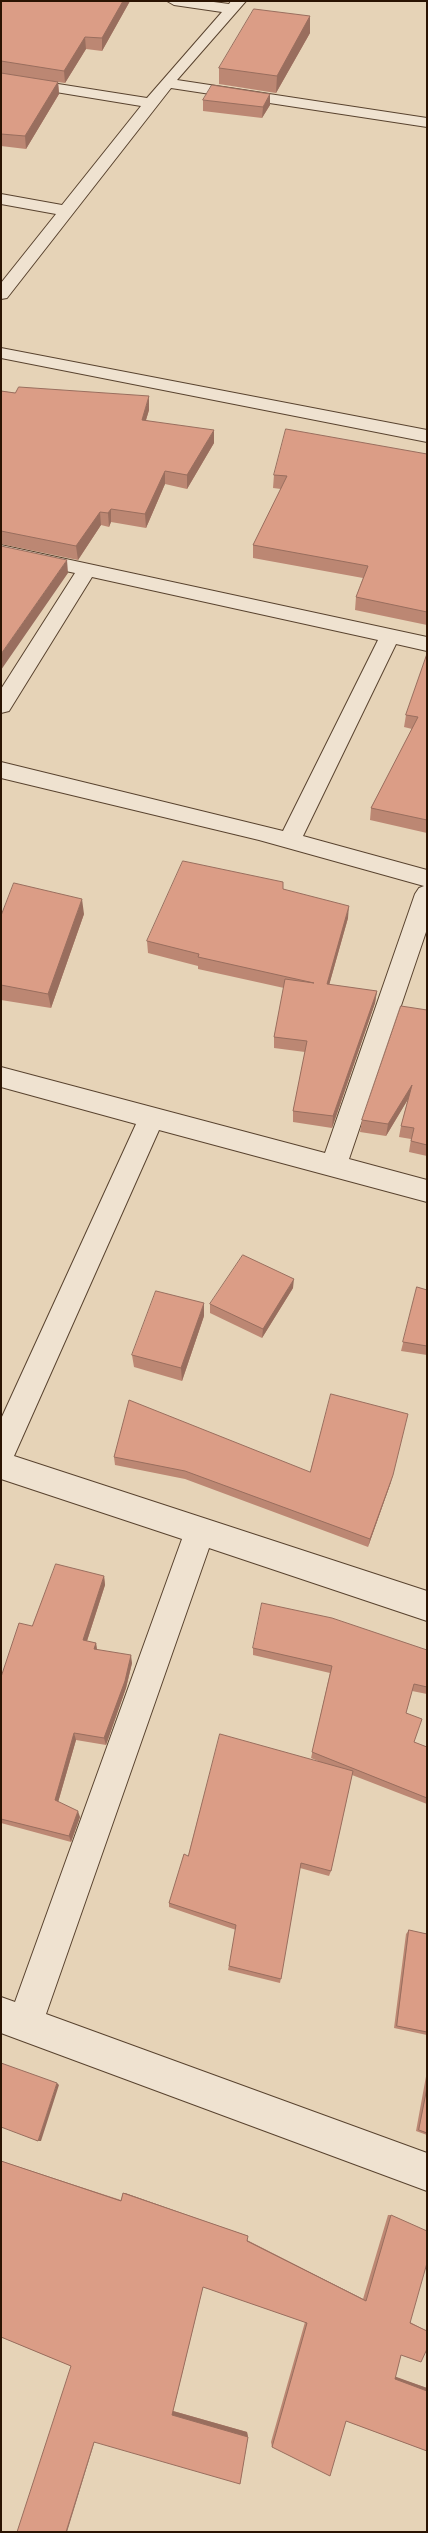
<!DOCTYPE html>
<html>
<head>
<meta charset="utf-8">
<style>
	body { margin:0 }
	#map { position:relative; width:428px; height:2533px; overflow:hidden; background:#e6d3b7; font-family:"IM FELL English",serif }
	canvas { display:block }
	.frame { position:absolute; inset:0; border:2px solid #2a1302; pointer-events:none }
</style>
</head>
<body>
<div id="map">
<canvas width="428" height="2533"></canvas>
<div class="frame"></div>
</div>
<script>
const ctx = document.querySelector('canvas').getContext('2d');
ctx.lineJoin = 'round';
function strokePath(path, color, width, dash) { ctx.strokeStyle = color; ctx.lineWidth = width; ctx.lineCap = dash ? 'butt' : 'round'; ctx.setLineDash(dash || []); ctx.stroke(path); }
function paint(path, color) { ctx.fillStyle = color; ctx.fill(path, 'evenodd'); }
const minor = new Path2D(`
	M167,1H206L229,4L231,1H246L177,80L427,118V127L171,88L7,298L1,299V283L56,214L1,204V194L62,205L141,106L1,83V75L147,98L222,12L174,5Z
	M1,348L427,430V442L1,358Z
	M1,545L427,637V651L396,644L303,836L427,870V929L349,1159L427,1180V1202L159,1130L14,1456L427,1591V1621L209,1548L46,2014L427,2153V2191L1,2033V1997L15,2002L182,1539L1,1479V1419L136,1124L1,1087V1067L325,1153L415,894L419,888L424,886L259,840L1,778V762L283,831L378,640L92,577L9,711L1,713V689L75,573L1,557Z`);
strokePath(minor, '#59432f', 2);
paint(minor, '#efe2d0');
paint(new Path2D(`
	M1,1H130L102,51L86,49L65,83L58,82L59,94L26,149L1,146Z
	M310,16V33L276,93L219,84V68Z
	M203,100L270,105L262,118L203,111Z
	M1,391L149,410L146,420L214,443L187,489L165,484L146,528L111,522L109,527L101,525L78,560L1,544Z
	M427,454V625L355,610L356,597L363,578L253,558V545L281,489L273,488L274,475Z
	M427,654V833L370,820L371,808L412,729L404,727L406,715Z
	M283,882V889L348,918L329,985L377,991L375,1003L332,1128L293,1122V1111L305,1052L274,1048V1037L284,988L198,969V966L148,953L147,941Z
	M84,914L51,1008L1,1000V916Z
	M427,1010V1156L409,1152L411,1139L399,1137L401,1126L408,1099L386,1136L360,1132L362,1120Z
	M417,1287L427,1290V1355L401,1351Z
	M293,1288L262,1338L210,1313V1304Z
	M204,1316L182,1381L134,1367L132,1355Z
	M114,1457L310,1472L391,1482L368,1547L185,1479L115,1465Z
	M104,1576L105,1585L87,1641L96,1643L97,1650L132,1663L126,1688L106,1745L76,1740L58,1802L80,1817L71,1842L1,1823V1677L32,1626Z
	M253,1648L427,1650V1694L412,1691L406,1713L414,1742L427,1747V1804L352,1775L331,1871L329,1876L300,1868L280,1983L228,1970L236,1930L169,1907V1903L188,1856L318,1761L311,1758L330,1673L253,1655Z
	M409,1930L427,1934V2035L394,2028L406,1934Z
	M427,2071V2135L416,2131Z
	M1,2161L121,2200L123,2193H125L247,2236V2240L363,2299L388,2215H391L410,2322L427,2331V2349L401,2355L395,2377L427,2388V2451L346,2421L272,2447L271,2442L305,2322L203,2287L173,2411L247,2432L248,2437L240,2484L71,2366L1,2337Z`), '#bc8773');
paint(new Path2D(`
	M123,1H130L102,51V38Z
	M310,16V33L276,93L277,76Z
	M85,37L86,49L65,83L64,71Z
	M58,82L59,94L26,149L25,136Z
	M270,94V105L262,118L263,107Z
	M149,396V410L142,433V420Z
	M214,430V443L187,489V475Z
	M165,471V484L146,528L145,514Z
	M111,509V522L109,527L108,513Z
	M100,512L101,525L78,560L76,546Z
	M67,560L68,573L1,670V654Z
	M82,899L84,914L51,1008L48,994Z
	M349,906L348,918L326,996L327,984Z
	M377,991L375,1003L332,1128L333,1116Z
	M412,1085L410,1096L386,1136L388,1124Z
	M294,1279L293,1288L262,1338L263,1329Z
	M204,1303V1316L182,1381L181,1368Z
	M393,1475L391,1482L368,1547L370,1539Z
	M104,1576L105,1585L85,1647L83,1640Z
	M96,1643L97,1650L94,1649Z
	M131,1655L132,1663L126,1688L106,1745L104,1738Z
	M74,1733L76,1740L57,1806L55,1800Z
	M78,1811L80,1817L71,1842L69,1836Z
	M57,2083L59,2085L41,2141H38Z
	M1,2161L122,2201H121Z
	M123,2193H125L247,2236H248Z
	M246,2240L363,2299L366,2301L247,2241Z
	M391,2375L427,2388V2391L395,2379Z
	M173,2411L247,2432L248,2437L172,2415Z
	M96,2437L67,2532H66L94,2442Z`), '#996e5e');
const building = new Path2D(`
	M1,1H123L102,38L85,37L64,71L1,61Z
	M254,9L310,16L277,76L219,68Z
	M1,73L58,82L25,136L1,134Z
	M212,85L270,94L263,107L203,100Z
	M19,387L149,396L142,420L214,430L187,475L165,471L145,514L111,509L108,513L100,512L76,546L1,531V391L15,393Z
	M286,429L427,454V612L356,597L368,566L253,545L287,476L274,475Z
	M1,546L67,560L1,654Z
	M427,654V820L371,808L418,717L406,715Z
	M183,861L283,882V889L349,906L327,984L377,991L333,1116L293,1111L307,1041L274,1037L285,979L314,983L198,957L199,954L147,941Z
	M14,883L82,899L48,994L1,985V916Z
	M401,1006L427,1010V1145L411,1141L414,1128L401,1126L412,1085L388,1124L362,1120Z
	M243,1255L294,1279L263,1329L210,1304Z
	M417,1287L427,1290V1346L403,1342Z
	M156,1291L204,1303L181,1368L132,1355Z
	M331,1394L408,1414L393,1475L370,1539L185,1471L114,1457L129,1400L310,1472Z
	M56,1564L104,1576L83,1640L96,1643L94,1649L131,1655L125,1681L104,1738L74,1733L55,1800L78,1811L69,1836L1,1819V1677L19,1623L32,1626Z
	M262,1603L332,1618L427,1650V1687L414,1684L406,1713L422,1719L414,1742L427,1747V1798L312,1752L332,1666L253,1648Z
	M220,1734L353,1771L331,1871L301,1863L281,1979L229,1966L236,1925L169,1903L184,1854L188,1856Z
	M409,1930L427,1934V2032L397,2026Z
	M1,2063L57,2083L38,2141L1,2127Z
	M427,2088V2133L419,2130Z
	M1,2161L121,2201L123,2193L248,2236L247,2241L366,2301L391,2215L427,2231V2263L410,2323L427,2331V2349L421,2362L401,2355L395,2379L427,2391V2451L346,2421L330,2476L272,2447L307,2323L203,2287L172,2415L248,2437L240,2484L94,2442L66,2532H17L71,2366L1,2337Z`);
paint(building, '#db9d86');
strokePath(building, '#996e5e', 1);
</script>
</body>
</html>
